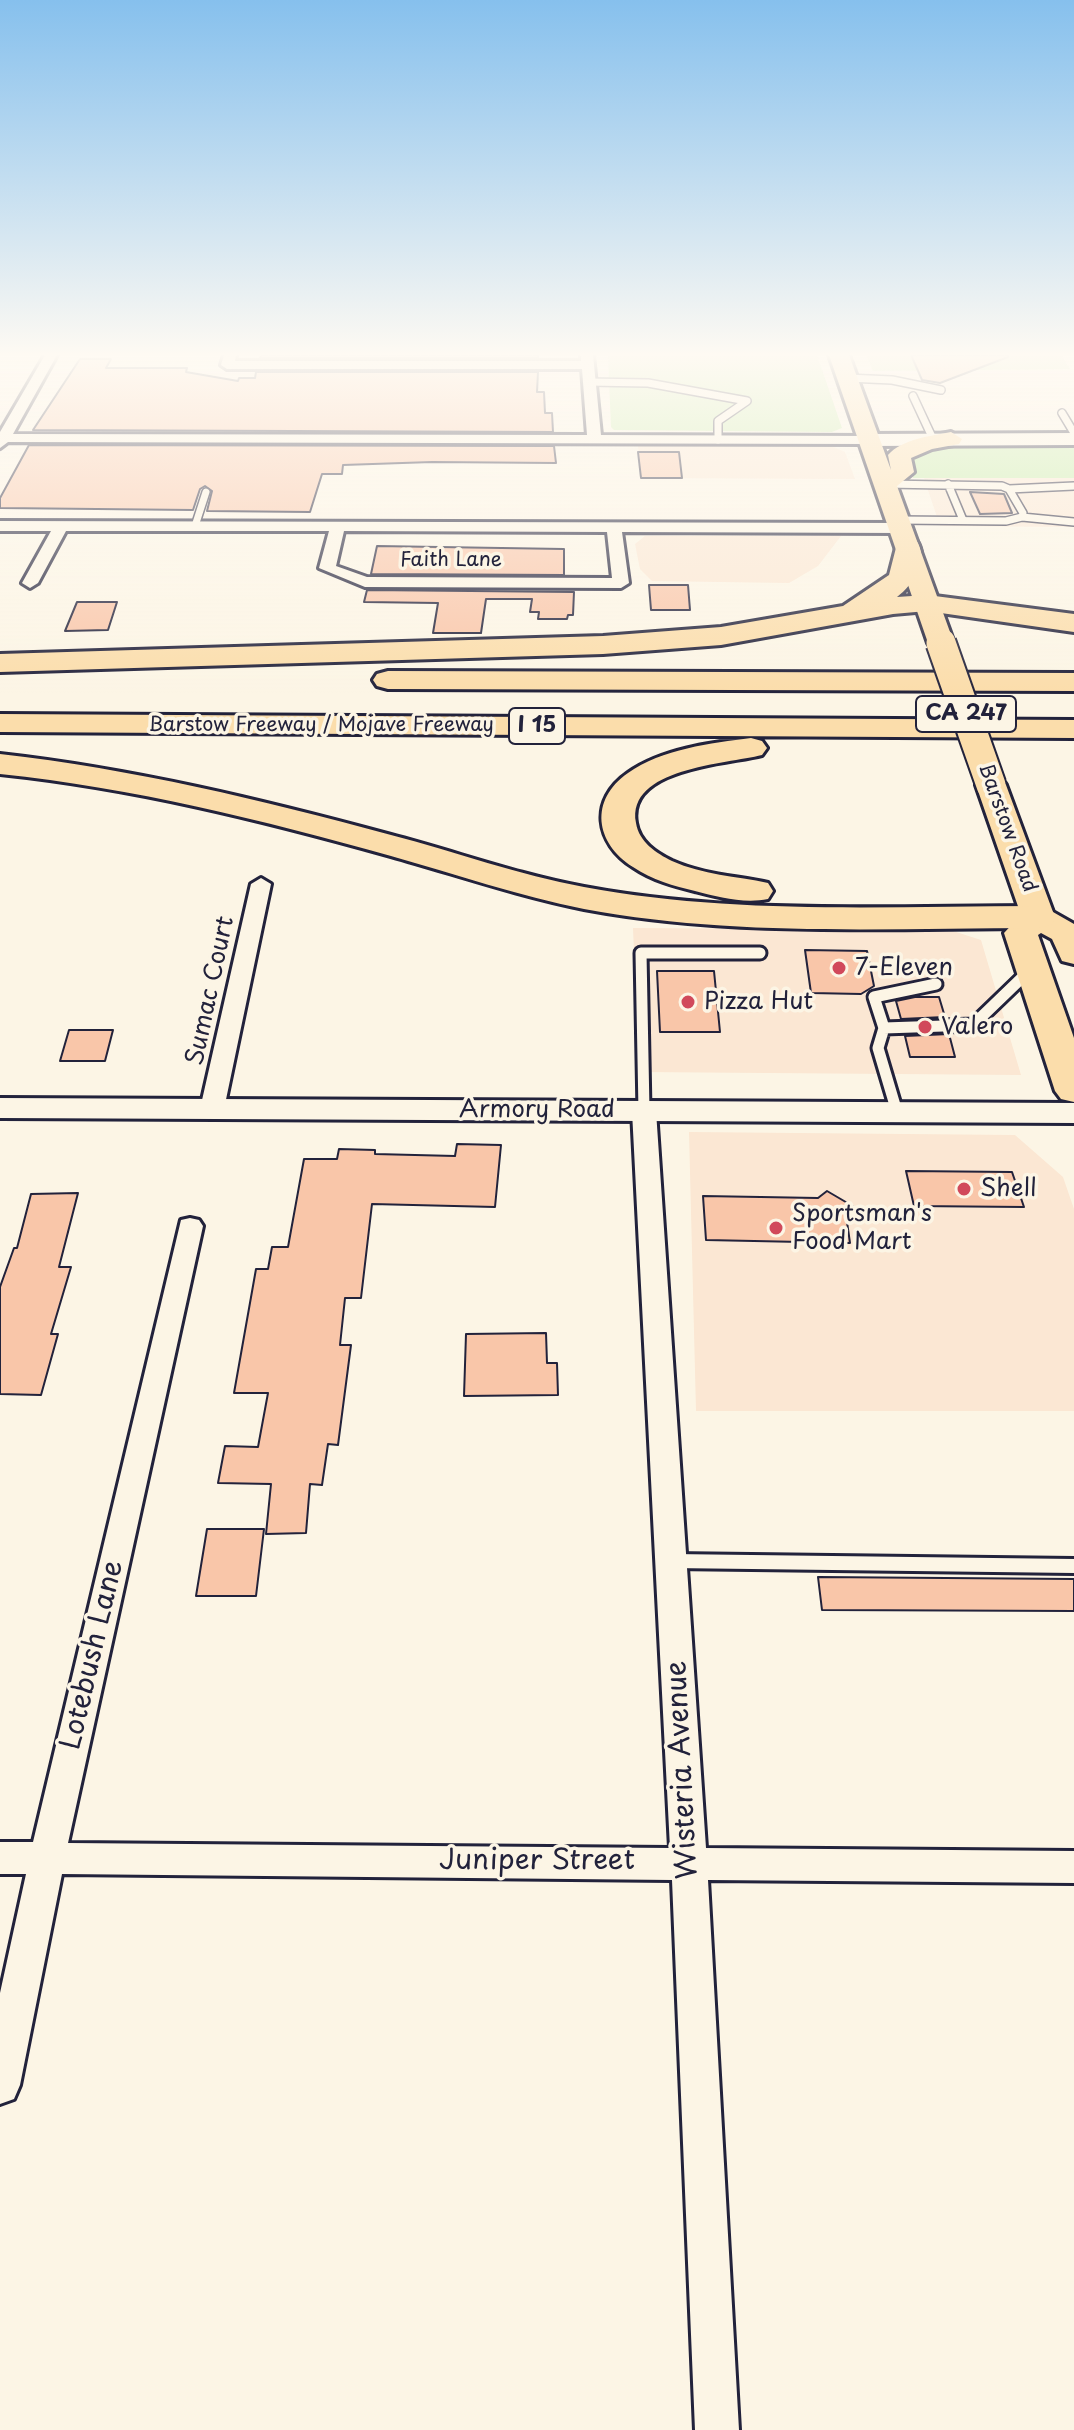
<!DOCTYPE html>
<html>
<head>
<meta charset="utf-8">
<style>
	body { margin:0 }
	canvas { display:block; background:#fcf5e5 }
</style>
</head>
<body>
<canvas width="1074" height="2430"></canvas>
<script>
const ctx = document.querySelector('canvas').getContext('2d');
ctx.lineJoin = 'round';
function paint(path, color) { ctx.fillStyle = color; ctx.fill(path, 'evenodd'); }
function strokePath(path, color, width, dash) { ctx.strokeStyle = color; ctx.lineWidth = width; ctx.lineCap = dash ? 'butt' : 'round'; ctx.setLineDash(dash || []); ctx.stroke(path); }
function drawText(font, color, halo, rows, align = 'center') {
  ctx.font = font + ' "Playpen Sans",sans-serif'; ctx.lineWidth = 7; ctx.setLineDash([]); ctx.textBaseline = 'middle'; ctx.strokeStyle = halo; ctx.fillStyle = color; for (const [text, x, y, turn = 0] of rows) {
    ctx.save(); ctx.translate(x, y); ctx.rotate((+turn || 0) * Math.PI / 180); ctx.textAlign = isNaN(turn) ? turn : align; if (halo) ctx.strokeText(text, 0, 0); ctx.fillText(text, 0, 0); ctx.restore();
  }
}
paint(new Path2D(`
	M638,445L831,446L845,452L855,479L641,478Z
	M924,478H1074V527L940,526Z
	M645,536H841L818,566L789,583L652,581L640,569L635,544Z
	M633,928L950,930L981,940L1021,1075L639,1072Z
	M689,1132L1015,1135L1063,1177L1074,1209V1411H696Z`), '#fbe7d3');
paint(new Path2D(`
	M608,355H817L842,428L832,432L614,430L611,427Z
	M866,355H1061L1070,369L873,371Z
	M1074,446V478H913L907,453L934,448Z`), '#c4eca8');
const building = new Path2D(`
	M261,355H538V358H260Z
	M911,355H1008V357L940,383L922,380Z
	M80,359H111L106,368H187L186,372L238,381L239,378H255L256,372H538L537,392H544L545,413H552L553,432L33,430Z
	M29,445L554,446L556,463L432,462L343,465L342,474H322L310,512L207,511L212,491L205,486L200,489L193,510L0,508V498Z
	M638,452H679L682,478H641Z
	M970,492L1004,494L1012,513L980,514Z
	M377,546L564,549V575L371,574Z
	M649,585H688L690,610H651Z
	M367,590L574,592L573,615H568L567,619H538L539,612H530L532,599H486L481,633H433L438,603L364,602Z
	M77,602H117L108,630L65,631Z
	M805,950L867,951L874,986L861,994L811,993Z
	M657,971H714L720,1032H660Z
	M915,997H939L945,1017L901,1019L896,1001Z
	M69,1030H113L105,1061H60Z
	M949,1034L955,1057H910L905,1036Z
	M457,1144L501,1145L495,1207L372,1204L361,1298H345L340,1345H351L338,1445L328,1444L322,1485L310,1484L306,1533L266,1534L271,1484L218,1483L225,1446L258,1447L268,1393H234L256,1269H268L272,1247H288L304,1159H337L339,1149L375,1150V1154L455,1156Z
	M906,1171L1012,1172L1024,1207L914,1206Z
	M827,1191L856,1208L846,1215L850,1243L706,1240L703,1196L818,1198Z
	M78,1193L59,1267H71L51,1334H58L41,1395L0,1394V1287L14,1248H17L31,1194Z
	M546,1333L547,1363H557L558,1395L464,1396L466,1334Z
	M207,1529H264L256,1596H196Z
	M818,1577L1074,1579V1611L822,1610Z`);
paint(building, '#f9c6a9');
strokePath(building, '#22223b', 2);
const laneFar2 = new Path2D(`
	M847,378L892,380L941,390
	M588,382L648,383L747,401L718,421V440
	M913,396L933,439
	M1062,413L1074,433
	M885,484L1002,486L1009,489L1023,513L1022,517L1006,521L898,520
	M948,484L963,520
	M1009,489L1074,486
	M1022,517L1074,522
	M195,526L206,492`);
const laneFar1 = new Path2D(`
	M884,1028L874,997L936,984
	M644,1111L641,953H760
	M897,1112L878,1048L884,1028L973,1025L1030,970`);
const lane = new Path2D(`
	M671,1561L1074,1566`);
const street = new Path2D(`
	M45,355H57L13,434L587,435L582,369H227L221,365L224,355H236L235,361H581V355H593L601,435L869,436L876,440L869,444L8,442L0,448V432Z
	M0,521L902,523L910,528L902,533L622,532L629,583L621,588L365,587L319,568L329,531H66L38,583L30,588L22,583L51,531H0ZM344,531L607,532L612,578L367,577L336,566Z
	M261,878L271,884L224,1109L221,1114H203L200,1109L251,884Z
	M644,1104L653,1106L656,1111L706,1848L1074,1851V1883L708,1880L739,2430H695L672,1880L62,1874L20,2085L14,2099L0,2104V1993L26,1874H0V1842H33L181,1220L190,1218L199,1220L203,1226L68,1843L670,1848L632,1111L635,1106Z`);
const secondary = new Path2D(`
	M1074,433V445L869,446L859,440L869,434Z
	M0,1098L1074,1103V1123L0,1118Z`);
const primary = new Path2D(`
	M829,355H849L891,470L888,455C902,439 931,436 951,432L962,439L959,444L932,449L911,458L914,472L897,486L954,643L950,649H932L928,643Z
	M991,776L1002,779L1006,785L1053,912L1074,924V964L1062,961L1052,939L1041,933L1038,935L1074,1038V1102L1061,1099L1055,1091L1004,933L1021,915L976,785L980,779Z`);
const highway = new Path2D(`
	M907,538L916,540C930,560 913,585 897,597L927,595L1074,614V632L927,611L893,614L721,645L603,654L0,672V654L603,636L721,627L843,606L889,575L898,540Z
	M388,671L1074,673V691L388,689L377,686L373,680L377,674Z
	M0,714L1074,720V738L0,732Z
	M751,738L762,741L767,748L762,755C726,764 626,768 636,823C639,842 656,853 672,861C703,875 736,876 768,883L773,891L768,899C744,904 718,897 695,891C674,886 652,880 633,867C595,843 589,800 628,773C662,749 711,743 751,738Z
	M0,754C133,769 262,800 391,835C456,852 519,875 584,887C733,915 887,906 1038,906L1051,909L1056,917L1051,925L1038,928C887,928 733,937 584,909C519,896 455,874 391,856C262,820 134,788 0,774Z`);
strokePath(laneFar2, '#22223b', 10);
strokePath(laneFar1, '#22223b', 17);
strokePath(lane, '#22223b', 20);
strokePath(street, '#22223b', 6);
strokePath(secondary, '#22223b', 6);
strokePath(primary, '#22223b', 6);
strokePath(highway, '#22223b', 6);
strokePath(laneFar2, '#fcf5e5', 7);
strokePath(laneFar1, '#fcf5e5', 11);
strokePath(lane, '#fcf5e5', 14);
paint(street, '#fcf5e5');
paint(secondary, '#fcf5e5');
paint(primary, '#fbddab');
paint(highway, '#fbddab');
const primaryBridge = new Path2D(`
	M941,643L991,785`);
strokePath(primaryBridge, '#22223b', 33, []);
strokePath(primaryBridge, '#fbddab', 29);
const sky = ctx.createLinearGradient(0, 0, 0, 695);
sky.addColorStop(0, '#86c0ed');
sky.addColorStop(0.51, '#fefaf3');
sky.addColorStop(1, '#fefaf300');
ctx.fillStyle = sky;
ctx.fillRect(0, 0, 1074, 695);
for (const [x, y, r, color] of [
	[839,968,8,"#d1495b"],
	[688,1002,8,"#d1495b"],
	[925,1027,8,"#d1495b"],
	[964,1189,8,"#d1495b"],
	[776,1228,8,"#d1495b"]
]) { const dot = new Path2D(); dot.arc(x, y, r, 0, 2 * Math.PI); ctx.fillStyle = color; ctx.fill(dot); strokePath(dot, '#fcf5e5', 3); }
drawText('20px', '#22223b', '#fcf5e5', [
	["Faith Lane",451,560],
	["Barstow Freeway / Mojave Freeway",321,725],
	["Barstow Road",1007,828,70]
]);
for (const [x, y, w] of [
	[966,714,100],
	[537,726,56]
]) { const box = new Path2D(); box.roundRect(x - w / 2, y - 18, w, 36, 6); ctx.fillStyle = '#fcf5e5'; ctx.fill(box); strokePath(box, '#22223b', 2); }
drawText('bold 22px', '#22223b', null, [
	["CA 247",966,714],
	["I 15",537,726]
]);
drawText('24px', '#22223b', '#fcf5e5', [
	["7-Eleven",855,968],
	["Pizza Hut",704,1002],
	["Valero",941,1027],
	["Shell",980,1189],
	["Sportsman's",792,1214],
	["Food Mart",792,1242]
], 'left');
drawText('24px', '#22223b', '#fcf5e5', [
	["Sumac Court",211,991,-78],
	["Armory Road",537,1110]
]);
drawText('28px', '#22223b', '#fcf5e5', [
	["Lotebush Lane",93,1655,-77],
	["Wisteria Avenue",683,1770,-93],
	["Juniper Street",537,1861]
]);
</script>
</body>
</html>
